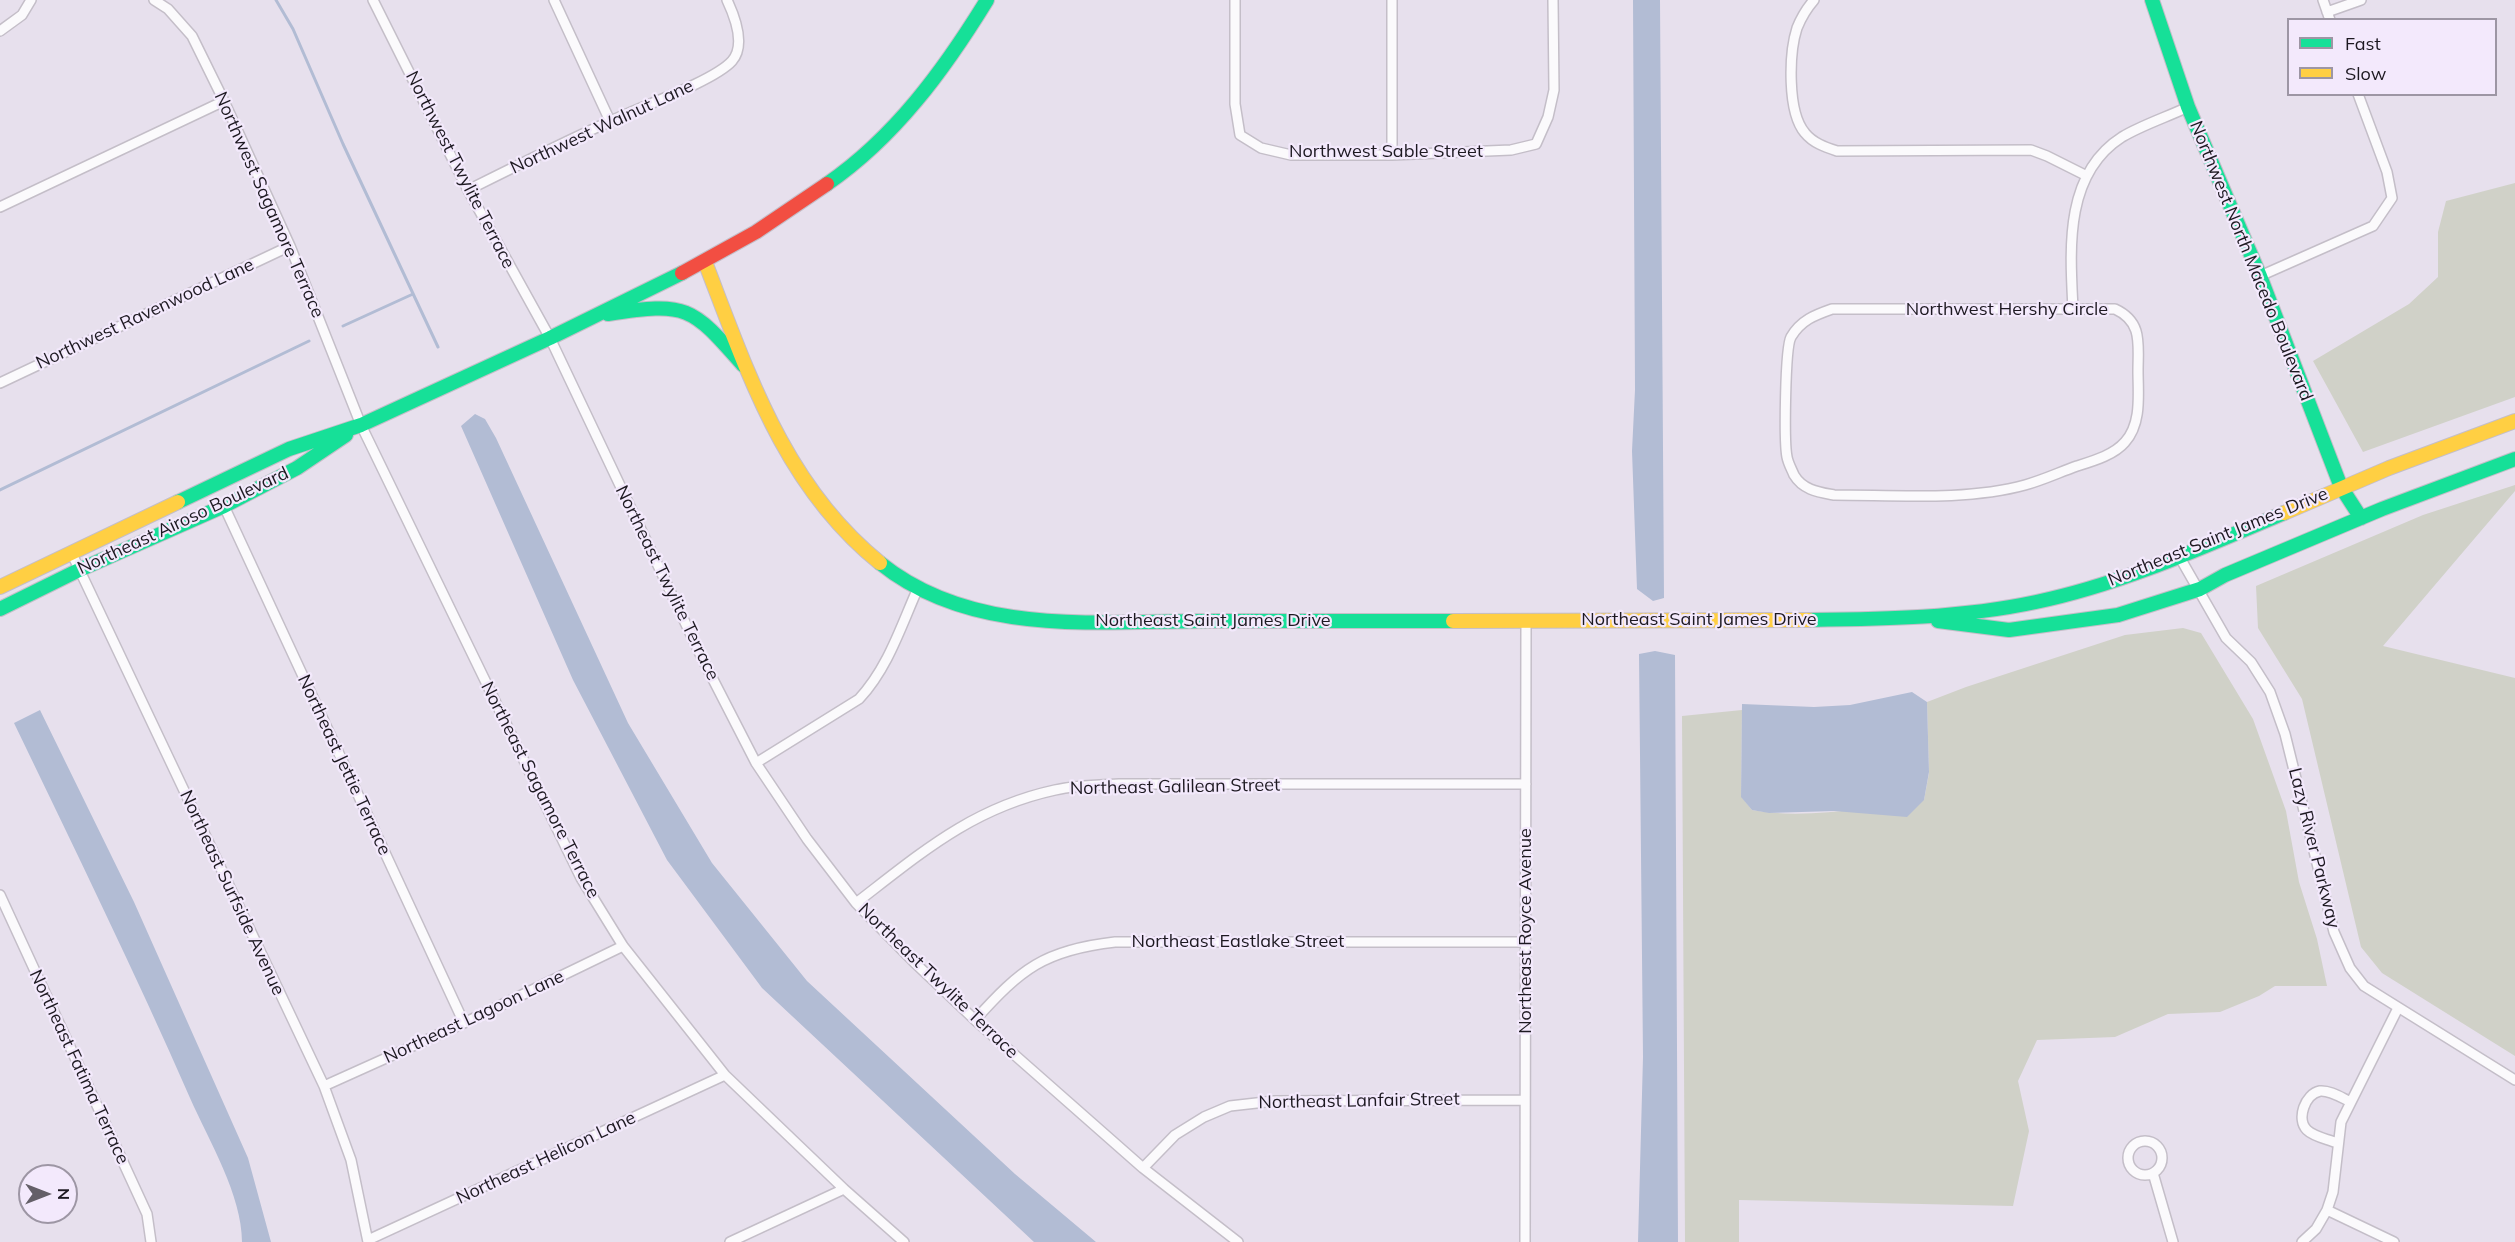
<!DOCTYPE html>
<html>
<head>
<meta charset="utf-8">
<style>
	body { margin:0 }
	#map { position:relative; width:2515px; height:1242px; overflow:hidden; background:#e7e0ed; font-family:Mulish,sans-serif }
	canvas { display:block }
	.legend { position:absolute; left:2287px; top:18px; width:210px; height:78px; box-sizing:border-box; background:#f3e9fc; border:2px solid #9d96a4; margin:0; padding:8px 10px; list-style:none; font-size:18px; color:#1d1921 }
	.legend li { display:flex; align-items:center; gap:12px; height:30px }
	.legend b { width:30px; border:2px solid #9d96a4 }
	.north { position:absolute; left:18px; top:1164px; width:60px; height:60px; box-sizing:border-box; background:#f3e9fc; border:2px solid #9d96a4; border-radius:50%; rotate:90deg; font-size:16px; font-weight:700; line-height:24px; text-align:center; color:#1d1921 }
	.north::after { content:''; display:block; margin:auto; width:21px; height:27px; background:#645f68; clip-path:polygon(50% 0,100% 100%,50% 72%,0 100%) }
</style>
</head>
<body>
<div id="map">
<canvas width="2515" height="1242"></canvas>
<ul class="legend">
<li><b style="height:8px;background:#16e098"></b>Fast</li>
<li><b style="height:8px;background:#ffcf43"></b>Slow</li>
</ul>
<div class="north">N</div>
</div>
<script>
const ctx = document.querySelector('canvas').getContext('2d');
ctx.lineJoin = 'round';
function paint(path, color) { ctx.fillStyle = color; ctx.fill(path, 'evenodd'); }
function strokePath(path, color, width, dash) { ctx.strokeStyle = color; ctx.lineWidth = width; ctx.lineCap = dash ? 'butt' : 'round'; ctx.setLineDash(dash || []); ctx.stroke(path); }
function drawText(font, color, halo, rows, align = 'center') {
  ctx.font = font + ' Mulish,sans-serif'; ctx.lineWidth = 4.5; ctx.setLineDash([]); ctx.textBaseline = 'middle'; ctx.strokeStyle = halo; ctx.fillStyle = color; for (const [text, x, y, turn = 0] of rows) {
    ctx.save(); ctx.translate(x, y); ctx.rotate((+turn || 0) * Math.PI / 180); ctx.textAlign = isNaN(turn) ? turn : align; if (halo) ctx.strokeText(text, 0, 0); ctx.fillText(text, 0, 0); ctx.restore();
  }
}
paint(new Path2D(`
	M2515,183V397L2363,452L2313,361L2409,304L2438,277V232L2446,201Z
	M2515,485V491L2383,646L2515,678V1056L2382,973L2361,947L2302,699L2258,628L2256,586L2423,515Z
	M2183,628L2201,633L2253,719L2286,811L2299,882L2317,939L2327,986H2275L2259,996L2220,1012L2168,1014L2115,1037L2037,1040L2018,1081L2029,1131L2013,1206L1739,1200V1242H1685L1682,716L1742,710L1741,796L1752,810C1806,820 1870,807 1924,800L1929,773L1927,702L1966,687L2125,635Z`), '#d0d1c8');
paint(new Path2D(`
	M1633,0H1660L1664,598L1653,601L1637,589L1632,451L1635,390Z
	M475,414L485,419L496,438L628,723L712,863L807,981L1015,1174L1096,1242H1034L762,988L667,860L573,680L461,426Z
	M1655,651L1675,655L1678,1242H1638L1643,1057L1639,654Z
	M1912,692L1927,702L1929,772L1924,800L1907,817L1834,811L1769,813L1752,810L1741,797L1742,704L1814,707L1850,705Z
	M40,710L134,902L248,1158L271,1242H242C242,1195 209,1141 190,1098C135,972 74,848 14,723Z`), '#b2bcd4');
strokePath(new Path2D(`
	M276,0L293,29L343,144L438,347
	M343,326L413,294
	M0,490L309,341`), '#b2bcd4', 3);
const street = new Path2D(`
	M154,0L168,9L192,36L224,101L290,246L361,425L581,878L623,946L725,1075L844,1189L904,1242
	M373,0L468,190L550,338L701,656L756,763L807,839L856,903L916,964L975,1020L1143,1168L1238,1242
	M554,0L610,121
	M1235,0V104L1240,135L1261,148L1291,155H1392L1511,150L1536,144L1548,117L1554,90L1553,0
	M1392,0V155
	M1814,0C1807,8 1801,18 1797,28C1789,53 1787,112 1805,133C1813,143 1825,147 1837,151L2031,150L2047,156L2085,175
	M2323,0L2330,20
	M2327,12L2361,0
	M0,31L22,15L31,0
	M468,190C516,166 564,142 613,120C640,107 714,81 732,61C746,45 735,17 727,0
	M0,207L224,101
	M2260,276L2373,226L2392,198L2387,172L2358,94
	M1832,309H2115C2143,322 2138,344 2138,371C2138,394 2142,423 2125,442C2114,455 2093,461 2077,466C2060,472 2043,480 2025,485C1967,501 1895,495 1834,495C1818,492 1803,490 1794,475C1792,470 1788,463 1787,457C1784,442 1785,348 1791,337C1801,320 1815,315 1832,309Z
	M2073,309C2070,249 2064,174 2122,137C2142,125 2167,117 2188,107
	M0,383L290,246
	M224,506L464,1023
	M72,554L324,1086L351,1160L368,1242
	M2179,556L2226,638L2251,662L2270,692L2285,734L2334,932L2350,968L2364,986L2515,1080
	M756,763L859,699C888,668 901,626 918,588
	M0,895L147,1214L151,1242
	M856,903C921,853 972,808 1055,790C1076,785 1098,785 1119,784H1526
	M975,1020C1021,969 1044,950 1115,942H1526
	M324,1086L464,1023L623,946
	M2128 1158a17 17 0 1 1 34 0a17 17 0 1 1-34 0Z
	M2337,1143C2328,1139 2314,1137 2307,1130C2296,1119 2305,1094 2320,1091C2330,1090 2342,1098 2351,1102
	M1143,1168L1175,1135L1204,1117L1230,1106L1274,1101L1525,1100
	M2153,1173L2173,1242
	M2327,1210L2394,1242
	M368,1240L725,1075
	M730,1242L844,1189
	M1525,1242L1526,621
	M2302,1242L2316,1229L2327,1210L2333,1192L2341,1122L2398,1008`);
const fast = new Path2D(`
	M2152,0L2188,107L2260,276L2341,487L2361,518
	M827,184C895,137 944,70 987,0
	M608,314C688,302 691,306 743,365
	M178,502L289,449L361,425L550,338L682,273
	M880,563C973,638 1100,621 1211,621C1291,621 1372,621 1453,621
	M0,609L79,570L224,506L297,468L346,435
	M1809,620C1885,619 1961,618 2036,602C2122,584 2203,547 2284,513
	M1938,621L2009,630L2118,615L2200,589L2225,575L2382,509L2515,459`);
const slow = new Path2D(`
	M705,262C748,373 784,486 880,563
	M2284,513L2389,468L2515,421
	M0,587L178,502
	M1453,621L1809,620`);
const jam = new Path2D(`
	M682,273L756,232L827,184`);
strokePath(street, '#c4bec8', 12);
strokePath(fast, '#c4bec8', 16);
strokePath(slow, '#c4bec8', 16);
strokePath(jam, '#c4bec8', 16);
strokePath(street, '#fbfafc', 9);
strokePath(fast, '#16e098', 14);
strokePath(slow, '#ffcf43', 14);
strokePath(jam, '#f24e42', 14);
drawText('18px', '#1d1921', '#f3e9fc', [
	["Northwest Walnut Lane",602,127,-25],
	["Northwest Sable Street",1386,152],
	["Northwest Twylite Terrace",460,170,63],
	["Northwest Sagamore Terrace",269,205,66],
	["Northwest North Macedo Boulevard",2251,261,68],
	["Northwest Hershy Circle",2007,310],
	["Northwest Ravenwood Lane",145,314,-25],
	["Northeast Airoso Boulevard",183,521,-25],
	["Northeast Saint James Drive",2218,537,-22],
	["Northeast Twylite Terrace",667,583,64],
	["Northeast Saint James Drive",1699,620],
	["Northeast Saint James Drive",1213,621],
	["Northeast Jettie Terrace",344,765,65],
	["Northeast Galilean Street",1175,787,-1],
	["Northeast Sagamore Terrace",540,790,63],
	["Lazy River Parkway",2314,848,76],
	["Northeast Surfside Avenue",232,893,65],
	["Northeast Royce Avenue",1526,931,-90],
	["Northeast Eastlake Street",1238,942],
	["Northeast Twylite Terrace",938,981,44],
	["Northeast Lagoon Lane",474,1017,-25],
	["Northeast Fatima Terrace",79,1067,65],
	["Northeast Lanfair Street",1359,1101,-1],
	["Northeast Helicon Lane",546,1158,-25]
]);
</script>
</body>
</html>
